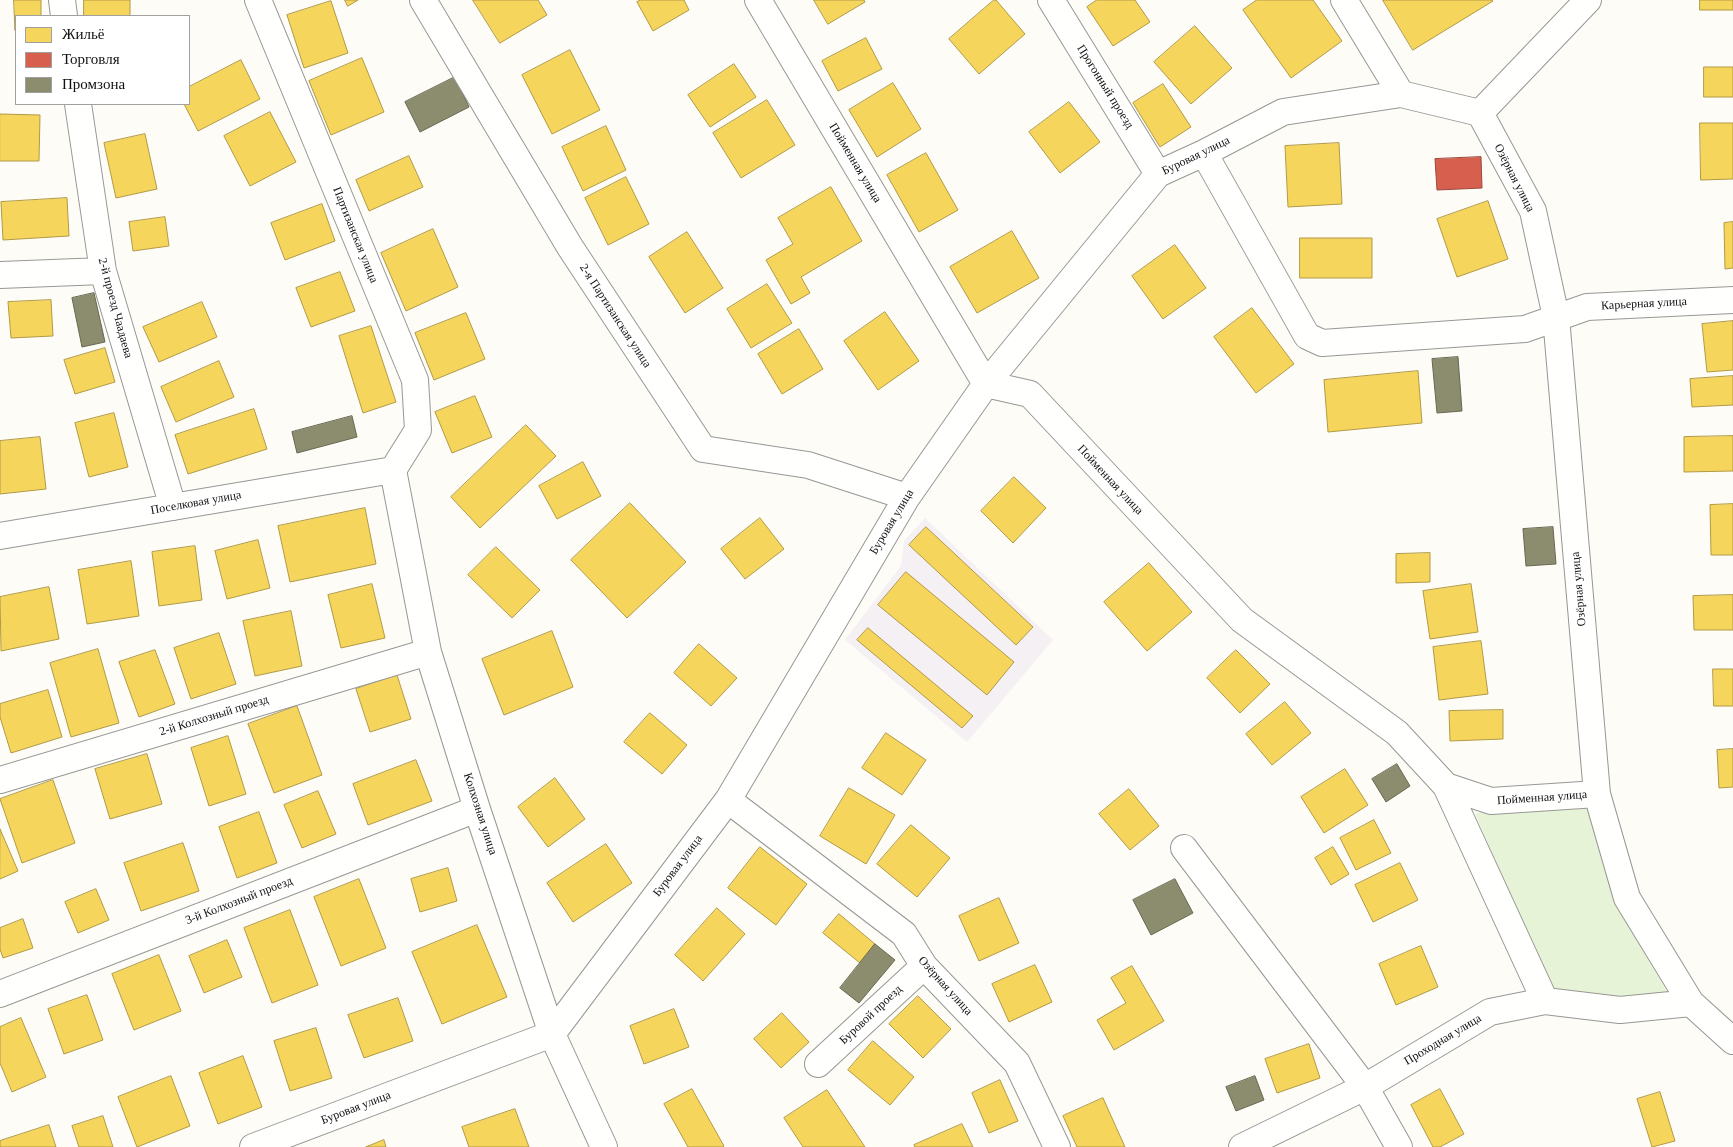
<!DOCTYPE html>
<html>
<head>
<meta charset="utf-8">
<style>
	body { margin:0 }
	#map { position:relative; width:1733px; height:1147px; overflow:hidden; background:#fdfcf7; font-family:Georgia,serif }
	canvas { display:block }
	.legend { position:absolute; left:15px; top:15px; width:175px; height:90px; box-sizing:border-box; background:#fff; border:1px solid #a0a0a0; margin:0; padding:6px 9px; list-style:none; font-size:15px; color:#111 }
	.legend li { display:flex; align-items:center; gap:10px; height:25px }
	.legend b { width:25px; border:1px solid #a0a0a0 }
</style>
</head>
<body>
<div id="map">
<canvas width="1733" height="1147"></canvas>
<ul class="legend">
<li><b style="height:14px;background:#f6d55c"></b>Жильё</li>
<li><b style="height:14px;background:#d6604d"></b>Торговля</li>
<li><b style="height:14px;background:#8c8c6e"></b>Промзона</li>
</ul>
</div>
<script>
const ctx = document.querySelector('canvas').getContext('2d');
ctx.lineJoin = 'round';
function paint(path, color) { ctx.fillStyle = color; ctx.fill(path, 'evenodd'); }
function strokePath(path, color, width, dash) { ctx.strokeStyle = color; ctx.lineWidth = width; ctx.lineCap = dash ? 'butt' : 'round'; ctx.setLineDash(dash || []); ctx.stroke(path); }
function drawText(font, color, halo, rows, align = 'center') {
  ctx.font = font + ' Georgia,serif'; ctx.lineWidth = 5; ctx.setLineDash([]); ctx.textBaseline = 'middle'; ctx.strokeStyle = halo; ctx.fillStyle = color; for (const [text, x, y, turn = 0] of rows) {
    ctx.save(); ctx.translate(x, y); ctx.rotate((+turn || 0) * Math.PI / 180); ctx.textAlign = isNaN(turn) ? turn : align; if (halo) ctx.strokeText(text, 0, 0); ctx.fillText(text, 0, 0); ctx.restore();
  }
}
paint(new Path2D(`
	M925,518L1053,640L967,742L845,640L901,566L904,541Z`), '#f5f0f3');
paint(new Path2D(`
	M1589,805L1615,903L1670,997L1617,999L1551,990L1475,813Z`), '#e7f3d7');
const homes = new Path2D(`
	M14,0H41V16H16L15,30Z
	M84,0H130V16H84Z
	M345,0H358L348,6Z
	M473,0H538L547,15L500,43Z
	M641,0H684L689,10L653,31L637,2Z
	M814,0H864L865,2L828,24Z
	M994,0H996L1025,34L979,74L949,39Z
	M1097,0H1135L1150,22L1113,46L1087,7Z
	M1257,0H1313L1342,41L1291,78L1243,10Z
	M1383,0H1492L1493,1L1413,50Z
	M1700,0H1733V10H1700Z
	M331,1L348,53L304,68L287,15Z
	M1195,26L1232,68L1191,104L1154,62Z
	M866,38L882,69L838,91L822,61Z
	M570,50L600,110L552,134L522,75Z
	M362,58L384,112L331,135L309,81Z
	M241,60L260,99L198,131L184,104H189V87Z
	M734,64L756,97L710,127L688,95Z
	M1704,67H1733V97H1704Z
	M893,83L921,129L877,157L849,110Z
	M1163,84L1191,127L1160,147L1133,103Z
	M767,100L795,145L741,178L713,133Z
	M1069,102L1100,142L1060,173L1029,132Z
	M270,112L296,162L250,186L224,136Z
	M0,114L40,115L39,161H0Z
	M1700,123H1733V179L1701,180Z
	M606,126L626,170L583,191L562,147Z
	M145,134L157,189L116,198L104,143Z
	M1339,143L1342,204L1288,207L1285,146Z
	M926,153L958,210L919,232L887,175Z
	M409,156L423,187L369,211L356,180Z
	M626,177L649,224L608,245L585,198Z
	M831,187L862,241L801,277L810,293L791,304L766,260L793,244L778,218Z
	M67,198L69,236L3,240L1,202Z
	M1488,201L1508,259L1457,277L1437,219Z
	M322,204L335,241L285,260L271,223Z
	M165,217L169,246L133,251L129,222Z
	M1733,222V268L1725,269L1724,223Z
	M433,229L458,287L406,311L381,253Z
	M1012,231L1039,278L977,313L950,267Z
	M687,232L723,288L685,313L649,257Z
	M1300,238H1372V278H1300Z
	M1175,245L1206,288L1163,319L1132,276Z
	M340,272L355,311L311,327L296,288Z
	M767,284L792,323L751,348L727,309Z
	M51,300L53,336L11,338L8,302Z
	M202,302L217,337L159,362L143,327Z
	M1252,308L1294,364L1256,393L1214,337Z
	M885,312L919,361L878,390L844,341Z
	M466,313L485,359L434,380L415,333Z
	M1733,321V370L1707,372L1702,324Z
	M371,326L396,402L363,413L339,336Z
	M799,329L823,369L782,394L758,354Z
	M105,348L115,382L75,394L64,360Z
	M219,361L234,397L176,422L161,387Z
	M1418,371L1422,423L1328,432L1324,380Z
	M1733,376V405L1692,407L1690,379Z
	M475,396L492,437L452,453L435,412Z
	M254,409L267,449L188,474L175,435Z
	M114,413L128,467L89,477L75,423Z
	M526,425L556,456L480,528L451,497Z
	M1733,436V471L1684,472V437Z
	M40,437L46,489L0,494V441Z
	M583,462L601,496L557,519L539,486Z
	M1014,477L1046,508L1013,543L981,511Z
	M630,503L686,562L627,618L571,560Z
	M1733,504V555H1711L1710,505Z
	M365,508L376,564L290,582L278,526Z
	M760,518L784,549L745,579L721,549Z
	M926,527L1033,627L1016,645L909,545Z
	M258,540L270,588L227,599L215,551Z
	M195,546L202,600L159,606L152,552Z
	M496,547L540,590L512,618L468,575Z
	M1430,553V582L1396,583V554Z
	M131,561L139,616L87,624L78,570Z
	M1149,563L1192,612L1147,651L1104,602Z
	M906,572L1014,662L987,695L878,605Z
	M372,584L385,638L341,648L328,595Z
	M1471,584L1478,632L1430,639L1423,591Z
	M49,587L59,639L1,651L0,597Z
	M1733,595V630H1694L1693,596Z
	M291,611L302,666L255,676L243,621Z
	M868,628L973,716L962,728L857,640Z
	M552,631L573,687L504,715L482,659Z
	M219,633L236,684L191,699L174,648Z
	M1481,641L1488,694L1439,700L1433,647Z
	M699,644L737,678L711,706L674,673Z
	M98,649L119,723L71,737L50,663Z
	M155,650L175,704L139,717L119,662Z
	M1236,650L1270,684L1240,713L1207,678Z
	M1713,669H1733V706H1714Z
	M397,675L411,719L370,732L356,689Z
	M48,690L62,737L11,753L0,717V704Z
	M1285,702L1311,733L1272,765L1246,734Z
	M297,706L322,775L274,793L248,724Z
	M1503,710V739L1450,741L1449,711Z
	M650,713L687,745L662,774L624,742Z
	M886,733L926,760L902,795L862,768Z
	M228,736L246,794L209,806L191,748Z
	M1733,749V787L1719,788L1717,750Z
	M147,754L162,804L110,819L95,769Z
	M416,760L432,801L368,825L353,784Z
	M1345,769L1368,805L1324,833L1301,797Z
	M555,778L585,819L548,847L518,807Z
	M53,780L75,843L22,863L0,799Z
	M849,788L895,815L866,864L820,836Z
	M1129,789L1159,826L1130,850L1099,814Z
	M318,791L336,834L302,848L284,805Z
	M259,812L277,863L237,878L219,827Z
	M1374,820L1391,853L1356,870L1340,838Z
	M911,825L950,858L917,897L877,864Z
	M0,829L18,871L0,879Z
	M183,843L199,891L141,911L124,863Z
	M606,844L632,883L573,922L547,883Z
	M760,847L807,884L776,925L728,888Z
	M1333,847L1349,874L1331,885L1315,858Z
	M1400,863L1418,900L1373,922L1355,885Z
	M448,868L457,901L420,912L411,879Z
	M359,879L386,948L341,966L314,897Z
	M96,889L109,920L78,933L65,902Z
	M999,898L1019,943L979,961L959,916Z
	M717,908L745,934L703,981L675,955Z
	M290,910L318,985L272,1003L244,928Z
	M839,914L875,944L860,963L823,933Z
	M23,919L33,948L3,958L0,949V928Z
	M477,925L507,997L442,1024L412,952Z
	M227,940L242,977L204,993L189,956Z
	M1421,946L1438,987L1396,1005L1379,964Z
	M159,955L181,1011L134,1030L112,974Z
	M1035,965L1052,1002L1009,1022L992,984Z
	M1132,966L1164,1021L1114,1050L1097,1020L1126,1003L1111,978Z
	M87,995L103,1040L64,1054L48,1009Z
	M918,996L951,1029L923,1058L889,1024Z
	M398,998L413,1041L364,1058L348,1015Z
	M674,1009L689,1047L644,1064L630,1026Z
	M782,1013L809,1042L781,1068L754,1039Z
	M21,1018L46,1077L12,1092L0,1063V1027Z
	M316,1028L332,1078L290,1091L274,1041Z
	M873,1041L914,1077L890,1105L848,1070Z
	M1309,1044L1320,1078L1277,1093L1265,1059Z
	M243,1056L262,1107L218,1124L199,1073Z
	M171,1076L190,1126L137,1147L118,1097Z
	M1000,1080L1018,1121L989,1133L972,1093Z
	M692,1089L724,1146L723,1147H688L664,1104Z
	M1440,1089L1464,1134L1440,1147H1433L1411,1105Z
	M827,1090L865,1147H803L784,1118Z
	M1660,1092L1675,1141L1652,1147L1637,1099Z
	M1103,1098L1125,1147H1077L1063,1116Z
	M515,1109L529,1147H469L462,1127Z
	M103,1116L113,1147H79L72,1126Z
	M962,1124L973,1147H915L914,1145Z
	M49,1125L56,1147H0V1141Z
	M384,1140L386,1147H366Z`);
paint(homes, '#f6d55c');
strokePath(homes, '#b19a46', 1);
const shops = new Path2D(`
	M1481,157L1482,188L1437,190L1435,159Z`);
paint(shops, '#d6604d');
strokePath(shops, '#9b483b', 1);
const industry = new Path2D(`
	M455,77L469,107L420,132L405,102Z
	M94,293L105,342L82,347L72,298Z
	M1458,357L1462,411L1437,413L1432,359Z
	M352,416L357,437L297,453L292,432Z
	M1553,527L1556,564L1526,566L1523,529Z
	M1397,764L1410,786L1386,802L1372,779Z
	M1175,879L1193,913L1151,935L1133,900Z
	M875,944L895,960L859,1003L840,988Z
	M1255,1076L1264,1100L1236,1111L1226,1087Z`);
paint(industry, '#8c8c6e');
strokePath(industry, '#676752', 1);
const minor = new Path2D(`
	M62,0L64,16
	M258,0L415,380L418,430L393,470
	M423,0L570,247L703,449L808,465L907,497
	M758,0L986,384L1030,394L1242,620L1397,733L1446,786L1491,801L1597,794
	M1051,0L1158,174
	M1344,0L1401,94
	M78,104L103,271L173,507
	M1480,113L1533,211L1556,317L1597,794L1627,898L1691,1003L1733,1041
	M1204,153L1307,336L1322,343L1525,329L1587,307L1733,300
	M0,275L103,271
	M393,470L428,652L477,809L552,1034L604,1147
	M0,536L393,470
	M0,780L428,652
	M1446,786L1545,1001
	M728,800L904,934L924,966L1017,1063L1057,1147
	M1184,848L1365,1087L1399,1147
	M0,994L477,809
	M818,1064L924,966
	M253,1147L552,1034L728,800L907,497L986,384L1158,174L1204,153L1283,112L1401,94L1480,113L1588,0
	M1242,1147L1365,1087L1490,1012L1545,1001L1620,1010L1691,1003`);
strokePath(minor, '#979795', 28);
strokePath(minor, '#fffffe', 26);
drawText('12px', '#111', '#fff', [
	["Прогонный проезд",1105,87,58],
	["Буровая улица",1196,156,-26],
	["Пойменная улица",855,163,59],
	["Озёрная улица",1514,178,63],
	["Партизанская улица",355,235,68],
	["Карьерная улица",1644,304,-3],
	["2-й проезд Чаадаева",115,308,75],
	["2-я Партизанская улица",615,316,57],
	["Пойменная улица",1110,480,47],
	["Поселковая улица",196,503,-10],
	["Буровая улица",892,522,-59],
	["Озёрная улица",1579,589,-95],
	["2-й Колхозный проезд",214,716,-17],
	["Пойменная улица",1542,798,-4],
	["Колхозная улица",480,814,72],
	["Буровая улица",678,866,-53],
	["3-й Колхозный проезд",239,901,-21],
	["Озёрная улица",945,986,48],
	["Буровой проезд",871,1015,-43],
	["Проходная улица",1443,1040,-31],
	["Буровая улица",356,1108,-21]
]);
</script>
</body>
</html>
